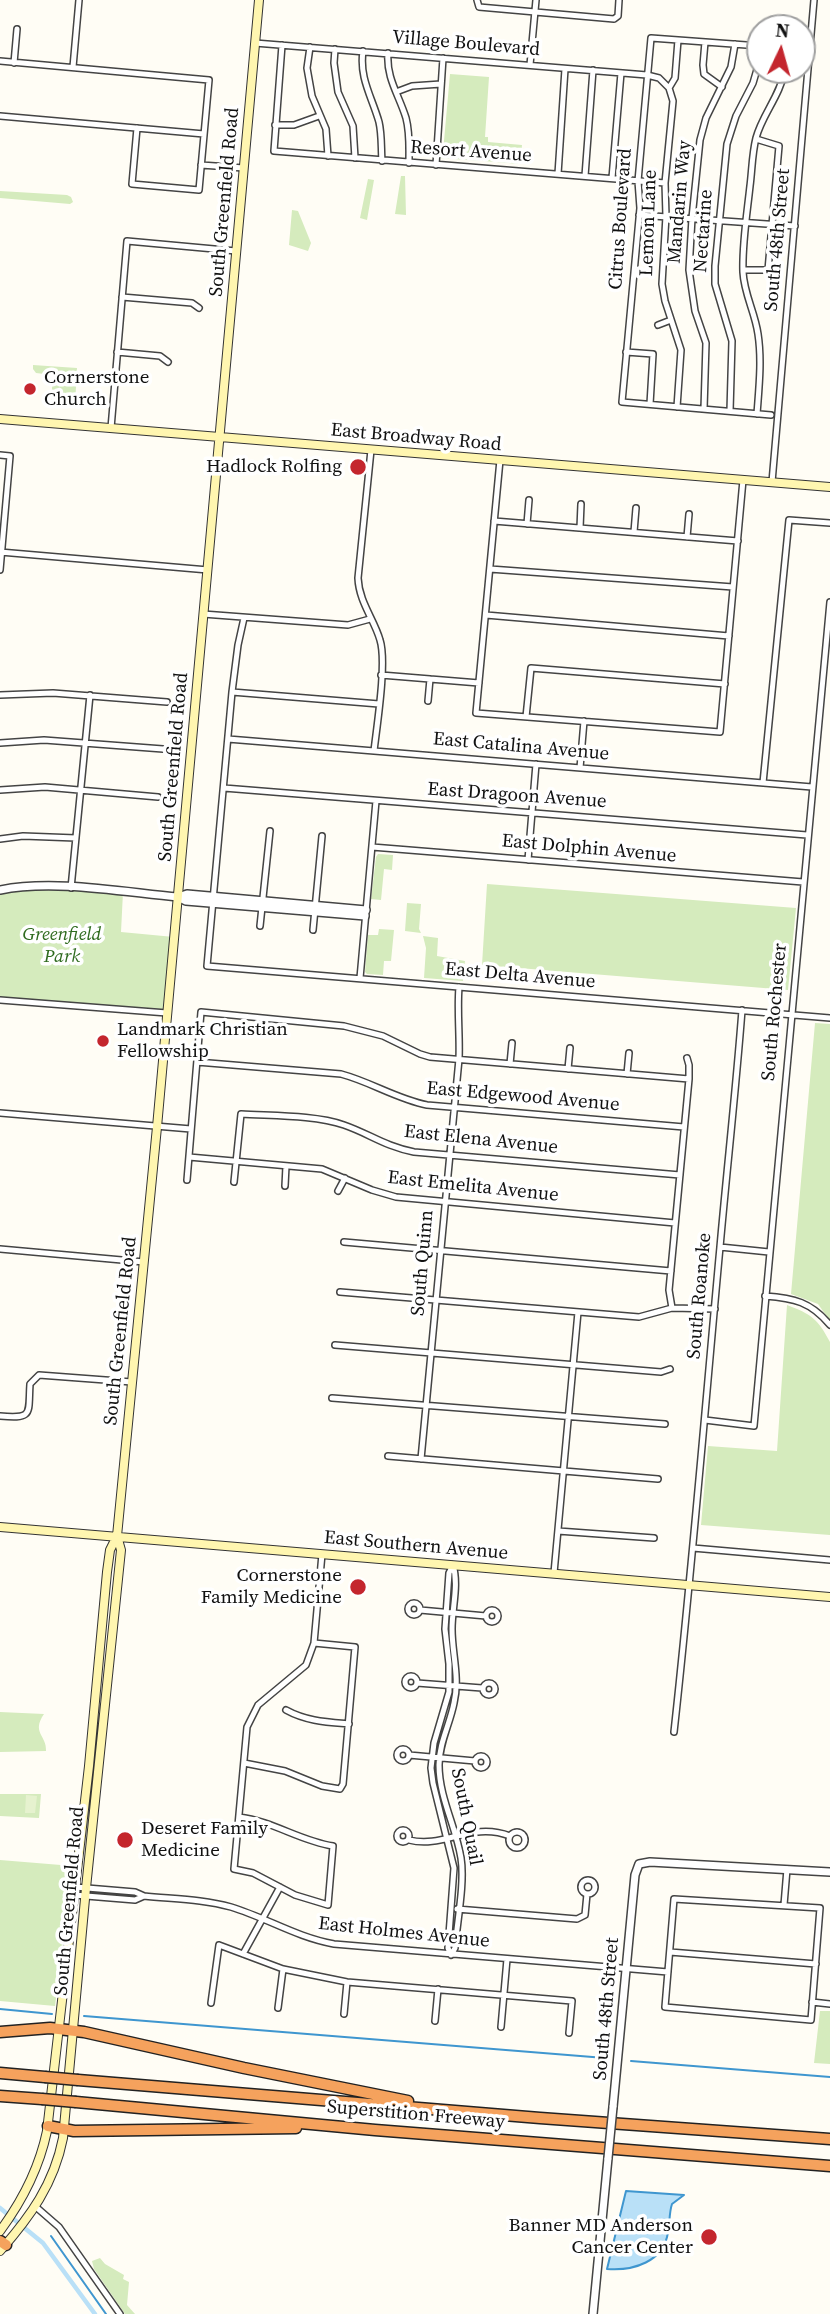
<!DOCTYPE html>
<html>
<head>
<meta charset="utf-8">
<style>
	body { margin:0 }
	#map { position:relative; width:830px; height:2314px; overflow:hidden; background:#fffdf5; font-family:"Source Serif 4",serif }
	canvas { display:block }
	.north { position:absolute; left:746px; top:14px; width:70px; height:70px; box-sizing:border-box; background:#fff; border:2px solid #a0a0a0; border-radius:50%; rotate:5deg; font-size:19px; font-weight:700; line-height:28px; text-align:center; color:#111 }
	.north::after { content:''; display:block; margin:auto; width:24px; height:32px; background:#c4262e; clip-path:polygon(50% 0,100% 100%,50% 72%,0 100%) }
</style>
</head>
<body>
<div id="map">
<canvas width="830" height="2314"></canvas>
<div class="north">N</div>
</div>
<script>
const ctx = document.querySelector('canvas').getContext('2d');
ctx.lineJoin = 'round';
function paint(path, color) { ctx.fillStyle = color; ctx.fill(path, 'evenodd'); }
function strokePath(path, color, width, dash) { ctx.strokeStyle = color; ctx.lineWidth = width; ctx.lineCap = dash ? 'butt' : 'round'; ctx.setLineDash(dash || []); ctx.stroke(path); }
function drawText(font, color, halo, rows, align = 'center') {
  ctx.font = font + ' "Source Serif 4",serif'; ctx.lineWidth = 7; ctx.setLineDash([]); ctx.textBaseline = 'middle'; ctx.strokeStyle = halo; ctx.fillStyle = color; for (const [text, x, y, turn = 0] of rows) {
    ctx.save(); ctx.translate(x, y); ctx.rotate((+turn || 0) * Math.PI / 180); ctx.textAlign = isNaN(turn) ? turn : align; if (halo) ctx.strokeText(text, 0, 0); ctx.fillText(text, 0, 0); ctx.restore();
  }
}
paint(new Path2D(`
	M450,74L489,77L485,137H488V142L522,145L520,164L484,161V151L483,161L439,158V153L443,152Z
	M401,176H405L406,215L395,214Z
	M368,179L374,180L367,220L360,218Z
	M0,191L67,195L71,197L73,202L70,204L0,198Z
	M292,210L298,211L311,243L308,251L289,245Z
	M33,365L77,368L75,405L51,402L53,375L36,373L33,369Z
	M378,854L393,855L392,870L384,869L381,900L371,899L376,857Z
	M487,884L796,908L788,990L482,965Z
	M17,887L123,892L121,932L174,937L167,1013L0,999V890Z
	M407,903L421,904L419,929L421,933L405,931Z
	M379,929L394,930L391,961H384L383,975L367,974L365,972L368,935H378Z
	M423,936L438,938L437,956L465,961L463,981L424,978L426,948Z
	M815,1023L830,1024V1321L818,1304L791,1294Z
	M787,1305C811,1314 818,1319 830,1342V1535L701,1525L708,1446L777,1451Z
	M0,1712L44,1714C31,1733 47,1735 46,1751L0,1752Z
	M0,1794H41L39,1818L0,1816Z
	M0,1860L73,1866L55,2006L0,2001Z
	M820,2011H830V2064L814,2063Z
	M100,2258L105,2264L124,2275L123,2279L129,2282L127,2305L135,2314H125L94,2269L92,2261Z`), '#d5ebbd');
paint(new Path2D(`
	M26,1795L37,1796L35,1813H25Z`), '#e6f2cf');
const water = new Path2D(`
	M626,2191L684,2195L672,2204C669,2213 670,2222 668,2232C664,2262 633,2271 607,2269Z`);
paint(water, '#b9e0f7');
strokePath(water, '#3f96cf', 2);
strokePath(new Path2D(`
	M0,2009L52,2014
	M84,2016L605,2058
	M631,2061L830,2077
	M51,2236L106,2314`), '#3f96cf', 2);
strokePath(new Path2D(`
	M0,2208L43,2243L95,2314`), '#b9e0f7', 4.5);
const minor = new Path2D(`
	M477,0L479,7L614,19L618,16L619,0
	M705,42L703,65L704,74L722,87
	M255,43L647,75L659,78L669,88
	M282,45L274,151L665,183
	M760,46L651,38L638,181L640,208L622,402L771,415
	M310,47L307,68L312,96L326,129L328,156
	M335,49L334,63L338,92L353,126L355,158
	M363,51C359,78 372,97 379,122C382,135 381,148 382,161
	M388,53C386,78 399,95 406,118C410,133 409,148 409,163
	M0,61L209,80L199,190L132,184L137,128
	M14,63L17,29
	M530,65L536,0
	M73,67L79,0
	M396,92L412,86L441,84
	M0,116L204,134
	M275,125H294L319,116
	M201,165L244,168
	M436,165L443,58
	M558,174L565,69
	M585,176L593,70
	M612,178L621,73
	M639,215L795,226
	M743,270H768L779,146L756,139
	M122,297L192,303L199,308
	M658,325L671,320
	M117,352L160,356L168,362
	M626,352L653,354L650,404
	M677,407L681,350L665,301L662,284L666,216L665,183L673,101L669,88L675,78L678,40
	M704,409L706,343L695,311L689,270L692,218L700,140L706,118L731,67L735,44
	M730,411L732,341L715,284V266L727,144L736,116L753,83L760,59
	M757,414C759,387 762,360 758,334C755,312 744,294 743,272C742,244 747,214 750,186C752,171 752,154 756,138C762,115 780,96 785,70
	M111,428L127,241L236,251
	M371,450L358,578C359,602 374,619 380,640C387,662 377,725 374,751
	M0,455L10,456L0,570
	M500,460L476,713L720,732L743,480
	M772,482L814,0
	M494,521L738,541
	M527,524L529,500
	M580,528L581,504
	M634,532L636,508
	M687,537L689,514
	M0,552L208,570
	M490,569L733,587
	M203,614L348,625L370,619
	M486,615L729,636
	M244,618L238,645L232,692L207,966L830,1018
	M381,675L479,683
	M232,692L379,704
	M0,695L53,693L167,702
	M428,701L430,679
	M526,717L531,668L725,684
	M228,739L812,787
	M0,743L44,740L163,749
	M580,768L584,721
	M763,783L789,520L830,523
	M224,788L807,835
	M0,790L45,787L158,797
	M0,839L23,836L76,838
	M372,847L803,882
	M528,860L536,764
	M71,888L90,695
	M260,926L270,831
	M313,930L322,836
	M360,978L376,801
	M0,1000L167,1013
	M197,1062L341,1074C371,1082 397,1099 427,1105L684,1127
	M510,1064L512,1043
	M568,1069L570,1048
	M627,1074L629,1053
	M0,1113L191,1129
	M189,1157L322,1169L372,1190L396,1197L675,1223
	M187,1180L201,1012L344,1026L383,1036L420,1054L430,1057L689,1079
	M234,1182L241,1114C272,1116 315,1115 344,1125C370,1134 384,1146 414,1152L680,1175
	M285,1186L286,1166
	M338,1191L345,1178
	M344,1242L671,1271
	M720,1247L769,1252
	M0,1249L144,1262
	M340,1292L639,1317L672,1308L715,1309
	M765,1296C794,1298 811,1302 830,1325
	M672,1308L669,1290L689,1079V1065L687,1058
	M335,1345L661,1372L670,1369
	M332,1398L665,1424
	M0,1416C34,1419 28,1414 30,1384L39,1375L132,1382
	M705,1420L754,1426L830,602
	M388,1456L658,1479
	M421,1459L459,1059C460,1035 457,1011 459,987
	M558,1531L654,1538
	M693,1548L830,1560
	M554,1573L578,1312
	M408 1609a6 6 0 1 1 12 0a6 6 0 1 1-12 0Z
	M486 1616a6 6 0 1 1 12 0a6 6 0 1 1-12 0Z
	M420,1610L486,1616
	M405 1682a6 6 0 1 1 12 0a6 6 0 1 1-12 0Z
	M483 1689a6 6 0 1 1 12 0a6 6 0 1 1-12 0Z
	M417,1683L482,1688
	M286,1710C306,1721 326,1722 349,1724
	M674,1732C692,1570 705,1409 720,1247C727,1168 736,1089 742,1010
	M397 1755a6 6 0 1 1 12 0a6 6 0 1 1-12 0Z
	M409,1755L475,1761
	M475 1762a6 6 0 1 1 12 0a6 6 0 1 1-12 0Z
	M244,1763L285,1771L322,1786L340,1789L343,1784L355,1647L314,1643
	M239,1817C273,1821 300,1841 333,1846L328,1905L295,1895L253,1873L234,1869L247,1727L258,1705L306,1665L314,1643L322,1554
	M397 1836a6 6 0 1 1 12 0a6 6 0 1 1-12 0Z
	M509 1840a8 8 0 1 1 16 0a8 8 0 1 1-16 0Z
	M409,1840C444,1849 471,1821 510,1836
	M581 1887a7 7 0 1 1 14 0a7 7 0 1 1-14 0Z
	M75,1887L135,1892L144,1896C173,1899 203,1899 231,1907C267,1918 296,1937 334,1944L668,1972
	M74,1895L135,1900L144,1896
	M674,1899L820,1908L811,2020L665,2007Z
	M784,1905L787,1869
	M457,1909L577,1919L585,1915L587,1894
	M670,1952L816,1964
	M243,1954L280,1887
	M451,1955L455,1948C457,1922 465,1883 461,1858C456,1827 439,1797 439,1765C439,1743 450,1724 454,1703C460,1677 452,1654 452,1629C452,1608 459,1585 453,1565
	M451,1955L448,1948L454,1868L433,1783L431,1768L434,1743L449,1692V1664L445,1629L449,1573L453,1565
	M812,2002L830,2004
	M211,2003L219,1945L283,1969L347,1982L572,2001L569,2033
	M278,2008L283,1969
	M344,2014L347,1982
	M435,2021L438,1989
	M501,2027L507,1959
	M36,2207L59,2227L120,2314`);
const tertiary = new Path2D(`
	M0,890C53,879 123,892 178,897L187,894L366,910
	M178,897L186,901L365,916
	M613,2107L635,1875L639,1864L650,1862L830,1872
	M593,2314L608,2158`);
const secondary = new Path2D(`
	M0,419L830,487
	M0,1527L830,1597
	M0,2231C23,2200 39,2169 47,2131L89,1766L107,1572L110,1550L117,1536L157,1127L259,0
	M0,2251C30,2217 54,2184 63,2138L86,1888L121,1550L117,1536`);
const motorway = new Path2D(`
	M0,2032L50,2028L84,2032L244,2068L408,2101
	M0,2073L45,2077
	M78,2080L540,2118L830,2139
	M0,2096L42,2099
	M76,2102L375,2130L830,2166
	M48,2126L74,2131L296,2128
	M0,2241L6,2245`);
strokePath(minor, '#444', 8);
strokePath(tertiary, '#444', 10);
strokePath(secondary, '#333', 10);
strokePath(motorway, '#222', 13);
strokePath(minor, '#fff', 5);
strokePath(tertiary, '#fff', 7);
strokePath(secondary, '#fff6b0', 8);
strokePath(motorway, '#f5a25d', 10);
const tertiaryBridge = new Path2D(`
	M608,2158L613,2107`);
const motorwayBridge = new Path2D(`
	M45,2077L78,2080
	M42,2099L76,2102`);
strokePath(tertiaryBridge, '#444', 10, []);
strokePath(motorwayBridge, '#222', 13, []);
strokePath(tertiaryBridge, '#fff', 7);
strokePath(motorwayBridge, '#f5a25d', 10);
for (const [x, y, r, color] of [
	[30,389,7,"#c4262e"],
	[358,467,9,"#c4262e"],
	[103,1041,7,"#c4262e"],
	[358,1587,9,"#c4262e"],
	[125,1840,9,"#c4262e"],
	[709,2237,9,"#c4262e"]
]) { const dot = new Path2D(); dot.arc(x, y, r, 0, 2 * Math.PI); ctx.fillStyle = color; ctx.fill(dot); strokePath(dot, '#fff', 2.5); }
drawText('19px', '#111', '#fff', [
	["Village Boulevard",466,44,5],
	["Resort Avenue",471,152,4],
	["South Greenfield Road",225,202,-85],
	["Mandarin Way",680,202,-85],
	["Citrus Boulevard",621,219,-86],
	["Lemon Lane",649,223,-88],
	["Nectarine",704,231,-86],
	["South 48th Street",778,240,-85],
	["East Broadway Road",416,438,5],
	["East Catalina Avenue",521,747,5],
	["South Greenfield Road",174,767,-85],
	["East Dragoon Avenue",517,796,4],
	["East Dolphin Avenue",589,849,5],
	["East Delta Avenue",520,976,5],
	["South Rochester",775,1012,-85],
	["East Edgewood Avenue",523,1097,5],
	["East Elena Avenue",481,1140,6],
	["East Emelita Avenue",473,1187,6],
	["South Quinn",423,1263,-85],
	["South Roanoke",700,1296,-85],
	["South Greenfield Road",121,1331,-84],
	["East Southern Avenue",416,1546,5],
	["South Quail",466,1817,79],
	["South Greenfield Road",70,1901,-85],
	["East Holmes Avenue",404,1933,6],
	["South 48th Street",607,2009,-85],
	["Superstition Freeway",416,2115,5]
]);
drawText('19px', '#111', '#fff', [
	["Cornerstone",44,378],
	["Church",44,400],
	["Hadlock Rolfing",342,467,"right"],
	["Landmark Christian",117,1030],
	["Fellowship",117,1052],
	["Cornerstone",342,1576,"right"],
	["Family Medicine",342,1598,"right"],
	["Deseret Family",141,1829],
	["Medicine",141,1851],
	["Banner MD Anderson",693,2226,"right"],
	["Cancer Center",693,2248,"right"]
], 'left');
drawText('italic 19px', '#2f6b1f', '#fff', [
	["Greenfield",62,935],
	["Park",62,957]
]);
</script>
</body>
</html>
